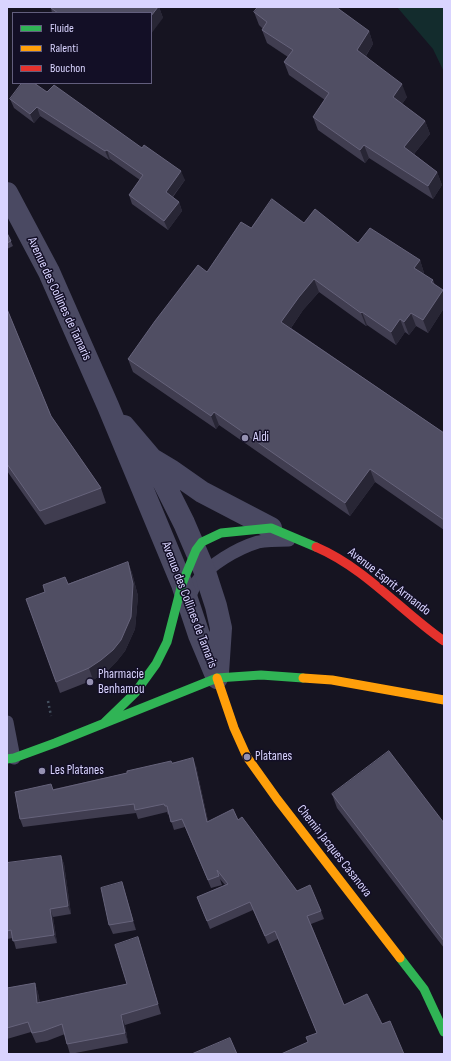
<!DOCTYPE html>
<html>
<head>
<meta charset="utf-8">
<style>
	body { margin:0 }
	#map { position:relative; width:451px; height:1061px; overflow:hidden; background:#161421; font-family:"Sofia Sans Condensed",sans-serif }
	canvas { display:block }
	.frame { position:absolute; inset:0; border:8px solid #d9d4ff; pointer-events:none }
	.legend { position:absolute; left:12px; top:12px; width:140px; height:72px; box-sizing:border-box; background:#130f26; border:1px solid #625e7d; margin:0; padding:5px 7px; list-style:none; font-size:12px; color:#d9d4ff }
	.legend li { display:flex; align-items:center; gap:8px; height:20px }
	.legend b { width:20px; border:1px solid #625e7d }
</style>
</head>
<body>
<div id="map">
<canvas width="451" height="1061"></canvas>
<div class="frame"></div>
<ul class="legend">
<li><b style="height:5px;background:#30b455"></b>Fluide</li>
<li><b style="height:5px;background:#ff9f0a"></b>Ralenti</li>
<li><b style="height:5px;background:#e5322d"></b>Bouchon</li>
</ul>
</div>
<script>
const ctx = document.querySelector('canvas').getContext('2d');
ctx.lineJoin = 'round';
function paint(path, color) { ctx.fillStyle = color; ctx.fill(path, 'evenodd'); }
function strokePath(path, color, width, dash) { ctx.strokeStyle = color; ctx.lineWidth = width; ctx.lineCap = dash ? 'butt' : 'round'; ctx.setLineDash(dash || []); ctx.stroke(path); }
function drawText(font, color, halo, rows, align = 'center') {
  ctx.font = font + ' "Sofia Sans Condensed",sans-serif'; ctx.lineWidth = 3; ctx.setLineDash([]); ctx.textBaseline = 'middle'; ctx.strokeStyle = halo; ctx.fillStyle = color; for (const [text, x, y, turn = 0] of rows) {
    ctx.save(); ctx.translate(x, y); ctx.rotate((+turn || 0) * Math.PI / 180); ctx.textAlign = isNaN(turn) ? turn : align; if (halo) ctx.strokeText(text, 0, 0); ctx.fillText(text, 0, 0); ctx.restore();
  }
}
paint(new Path2D(`
	M397,7H444V72L433,49Z`), '#132c2d');
strokePath(new Path2D(`
	M48,701L51,716`), '#44505f', 2.5, [2, 3]);
strokePath(new Path2D(`
	M188,600C191,594 193,588 196,583C208,565 238,548 258,542C268,540 279,540 289,540
	M7,722L14,758`), '#4a4962', 13);
strokePath(new Path2D(`
	M7,193L49,272L108,406L182,584L199,635L217,678
	M124,426L152,459L184,523L205,572L216,606L221,628L218,673
	M152,459L172,471L202,492L271,528`), '#4a4962', 22);
strokePath(new Path2D(`
	M104,723L135,693L156,664L167,642L182,584L196,550L202,542L221,533L271,528L316,547
	M7,759L14,758L55,743L217,678L261,675L303,678
	M400,958L424,989L444,1032`), '#30b455', 9);
strokePath(new Path2D(`
	M217,678L234,728L247,757L277,799L400,958
	M303,678L332,680L444,700`), '#ff9f0a', 9);
strokePath(new Path2D(`
	M316,547C365,568 401,611 444,641`), '#e5322d', 9);
paint(new Path2D(`
	M51,7H159L163,18L151,13H52L51,8Z
	M254,12L369,31L373,44L366,56L407,97L402,104L425,121L430,134L414,154L437,172L442,185L433,199L369,158L365,163L318,130L313,117L325,100L289,75L284,62L288,57L267,43L262,30L263,29L259,25Z
	M47,92L185,180L173,197L179,202L182,211L168,230L132,204L129,195L140,180L110,159L109,160L40,116L34,123L14,108L10,99Z
	M304,223L358,243L420,260L424,273L423,274L433,280L435,285L443,290L444,293V308L428,333L416,326L409,335L405,332L396,345L367,325L366,326L319,292L303,310L291,328L444,433V530L375,482L350,516L219,425L216,429L133,372L128,359L207,272L251,228Z
	M7,233L13,246L7,249Z
	M7,309L51,416L101,488L106,503L45,525L7,471Z
	M128,562L132,573L138,596L135,629L125,651L117,661L106,672L93,680L60,693L26,599Z
	M172,763L196,766L208,821L238,820L297,891L321,911L324,919L311,924L344,1005L382,1024L404,1054L308,1042L317,1033L278,939L268,944L253,910L210,929L197,897L225,885L220,879L222,885L211,888L185,827L174,830L169,814L168,815L167,812L138,819L136,813L23,827L20,819L54,789Z
	M332,794L444,823V948L337,808Z
	M61,856L64,864L71,914L53,917L57,943L16,949L13,938L7,939V863Z
	M122,882L136,930L113,934L109,925Z
	M138,937L141,947L161,1014L125,1025L128,1043L70,1054L67,1044L65,1034L47,1041L36,1043L31,1032L7,1039V988L35,983L38,993L40,1003L127,984Z`), '#403d50');
paint(new Path2D(`
	M158,7H159L163,18L151,34V16Z
	M369,31L373,44L361,63L357,50Z
	M402,84L407,97L398,110L393,97Z
	M37,107L40,116L34,123L30,114Z
	M425,121L430,134L409,160L404,147Z
	M364,145L369,158L365,163L360,150Z
	M107,150L110,159L109,160L105,151Z
	M181,171L185,180L169,201L166,192Z
	M437,172L442,185L433,199L428,186Z
	M179,202L182,211L168,230L164,221Z
	M420,260L424,273L419,281L414,268Z
	M314,279L319,292L303,310L286,335L281,322L299,297Z
	M443,290L444,293V308L428,333L423,320Z
	M362,312L367,325L366,326L361,313Z
	M411,313L416,326L409,335L404,322Z
	M400,319L405,332L396,345L391,332Z
	M214,412L219,425L216,429L211,416Z
	M370,469L375,482L350,516L345,503Z
	M128,562L132,573L138,596L135,629L125,651L117,661L106,672L93,680L89,668Z
	M193,758L196,766L210,830L207,822Z
	M61,856L64,864L71,914L68,906Z
	M122,882L125,892L136,930L133,921Z
	M50,909L53,917L57,943L54,935Z
	M35,983L38,993L41,1013L37,1003Z
	M121,1015L125,1025L128,1043L125,1033Z`), '#282635');
const building = new Path2D(`
	M51,7H158L151,16V13H58L51,8Z
	M258,7H336L369,31L357,50L402,84L393,97L425,121L404,147L437,172L428,186L364,145L360,150L313,117L329,93L284,62L293,50L262,30L267,22L254,12Z
	M22,83H34L47,92L54,85L142,148L144,145L181,171L166,192L179,202L164,221L129,195L143,175L107,150L105,151L37,107L30,114L10,99Z
	M272,199L304,223L315,209L358,243L370,228L420,260L414,268L433,280L431,282L443,290L423,320L411,313L404,322L400,319L391,332L362,312L361,313L314,279L299,297L281,322L444,433V520L370,469L345,503L214,412L211,416L128,359L155,321L198,265L207,272L241,222L251,228Z
	M7,233L11,241L7,243Z
	M7,309L51,416L101,488L40,511L7,464Z
	M128,562L133,584L131,617L121,640L113,650L101,660L89,668L56,682L26,599L45,592L43,585L65,577L68,584Z
	M389,751L444,823V941L332,794Z
	M193,758L207,822L233,809L238,820L242,817L297,891L310,885L321,911L307,916L344,1005L367,994L382,1024L390,1021L404,1054H281L308,1042L306,1037L317,1033L275,931L265,936L250,902L207,921L197,897L228,884L217,870L219,876L208,880L182,819L171,822L167,806H165L164,804L135,810L134,804L20,819L15,792L51,784L53,790L127,773V771L171,761L172,763Z
	M61,856L68,906L50,909L54,935L13,941L11,930L7,931V863Z
	M122,882L133,921L109,925L101,888Z
	M138,937L158,1004L121,1015L125,1033L67,1044L62,1024L43,1031L32,1033L28,1022L7,1028V988L35,983L37,1003L127,984L115,945Z
	M230,1038L237,1054H192Z`);
paint(building, '#504e63');
strokePath(building, '#66637b', 1);
for (const [x, y, r, color] of [
	[245,438,4,"#9591b1"],
	[90,682,4,"#9591b1"],
	[247,757,4,"#9591b1"],
	[42,771,4,"#9591b1"]
]) { const dot = new Path2D(); dot.arc(x, y, r, 0, 2 * Math.PI); ctx.fillStyle = color; ctx.fill(dot); strokePath(dot, '#130f26', 1.5); }
drawText('13px', '#d9d4ff', '#130f26', [
	["Avenue des Collines de Tamaris",59,299,65],
	["Avenue Esprit Armando",389,582,38],
	["Avenue des Collines de Tamaris",189,605,69],
	["Chemin Jacques Casanova",334,851,52]
]);
drawText('13px', '#d9d4ff', '#130f26', [
	["Aldi",253,438],
	["Pharmacie",98,675],
	["Benhamou",98,690],
	["Platanes",255,757],
	["Les Platanes",50,771]
], 'left');
</script>
</body>
</html>
